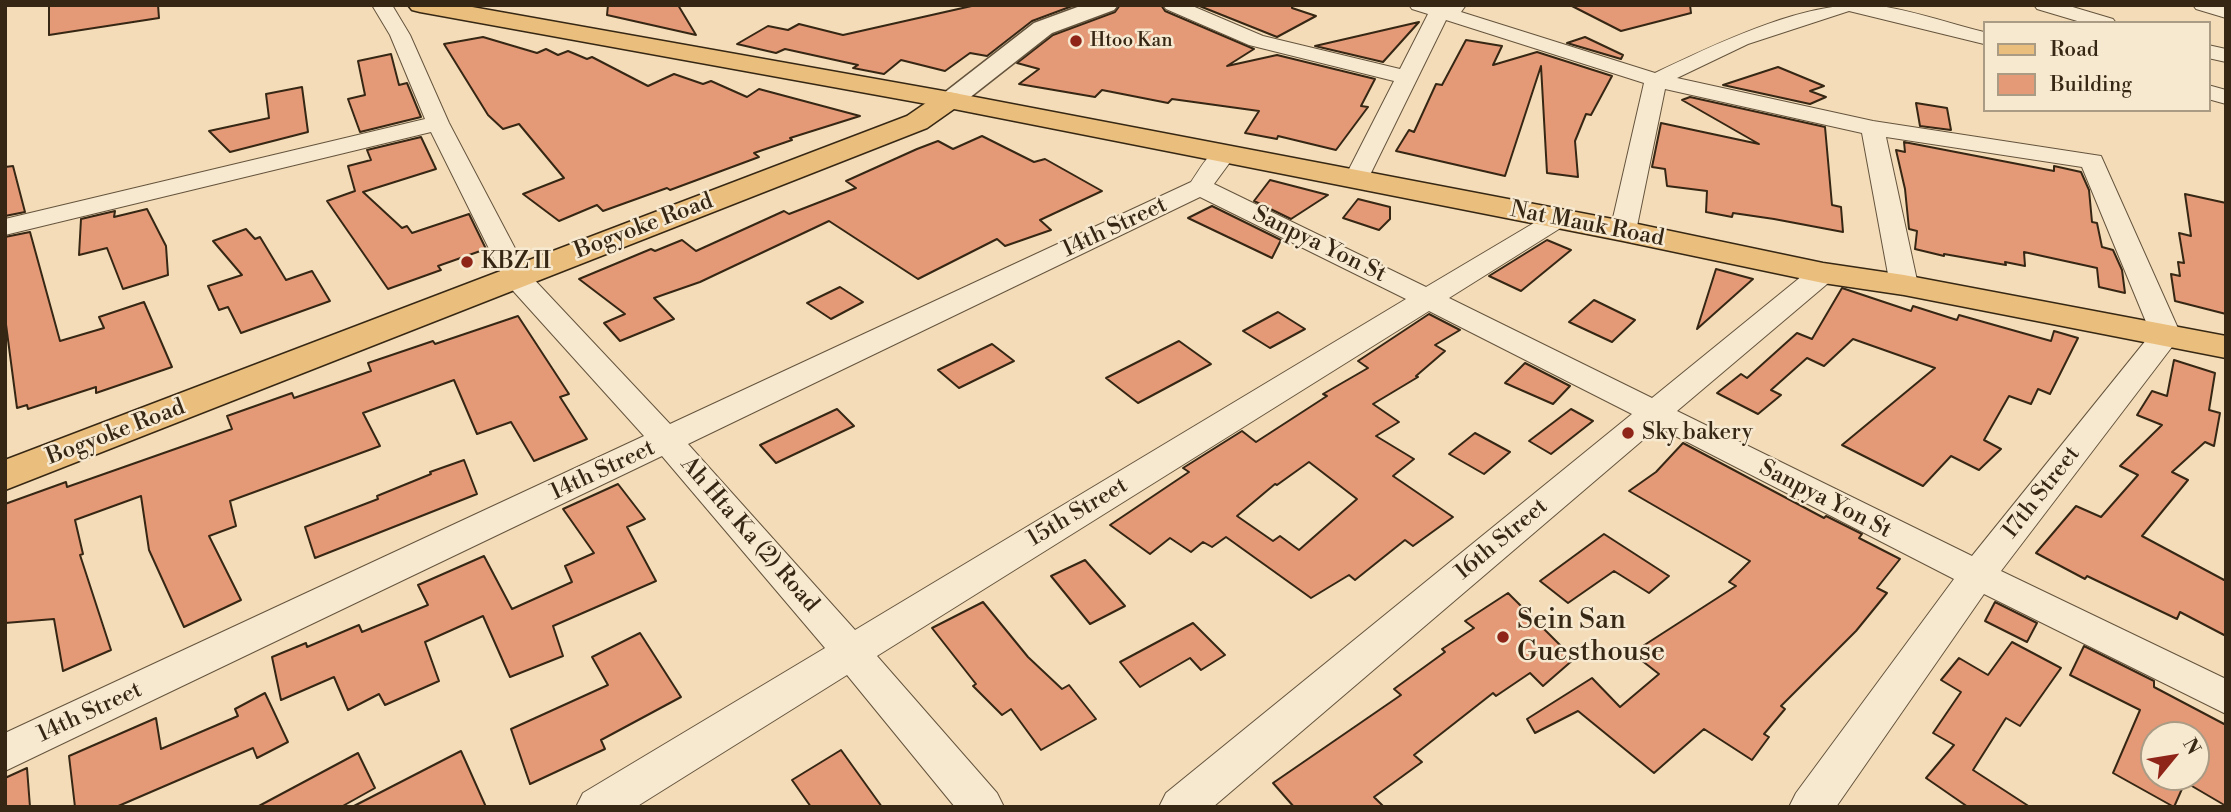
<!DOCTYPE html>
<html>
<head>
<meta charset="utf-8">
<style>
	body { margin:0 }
	#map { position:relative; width:2231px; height:812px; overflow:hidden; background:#f3dcb7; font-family:"Libre Bodoni",serif }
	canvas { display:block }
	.frame { position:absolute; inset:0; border:7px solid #362714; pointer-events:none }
	.legend { position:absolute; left:1983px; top:21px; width:228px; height:91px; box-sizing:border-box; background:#f7e8d0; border:2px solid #aa9b85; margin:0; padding:9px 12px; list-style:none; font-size:21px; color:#362714 }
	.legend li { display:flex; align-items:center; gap:14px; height:35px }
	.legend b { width:35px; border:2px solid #aa9b85 }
	.north { position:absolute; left:2140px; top:721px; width:70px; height:70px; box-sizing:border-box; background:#f7e8d0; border:2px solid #aa9b85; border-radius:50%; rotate:60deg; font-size:19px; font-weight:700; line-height:28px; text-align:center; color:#362714 }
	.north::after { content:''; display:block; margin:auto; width:24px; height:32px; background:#8f2418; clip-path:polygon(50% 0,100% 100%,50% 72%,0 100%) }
</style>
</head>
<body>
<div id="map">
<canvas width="2231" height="812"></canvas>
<div class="frame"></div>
<ul class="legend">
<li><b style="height:9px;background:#eabe7c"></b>Road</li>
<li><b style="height:19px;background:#e49977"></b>Building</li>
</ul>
<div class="north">N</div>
</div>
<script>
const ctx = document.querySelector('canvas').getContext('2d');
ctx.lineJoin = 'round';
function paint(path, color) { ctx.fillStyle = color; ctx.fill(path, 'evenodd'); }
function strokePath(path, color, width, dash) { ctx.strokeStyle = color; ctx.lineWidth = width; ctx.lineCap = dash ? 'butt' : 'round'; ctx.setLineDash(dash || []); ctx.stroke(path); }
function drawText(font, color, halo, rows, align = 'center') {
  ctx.font = font + ' "Libre Bodoni",serif'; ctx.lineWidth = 5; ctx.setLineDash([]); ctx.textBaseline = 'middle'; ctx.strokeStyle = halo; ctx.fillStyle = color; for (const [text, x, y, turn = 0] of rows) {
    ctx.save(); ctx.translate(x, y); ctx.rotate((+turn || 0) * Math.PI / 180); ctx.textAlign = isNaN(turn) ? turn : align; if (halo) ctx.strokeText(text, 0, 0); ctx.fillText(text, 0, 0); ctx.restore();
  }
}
const building = new Path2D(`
	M49,5H158L159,18L49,35Z
	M608,5H678L696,35L607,15Z
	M976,5H1075L1032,21L987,56L970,53L945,71L901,60L884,74L853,68L858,65L785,49L776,53L737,44L768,26L788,30L799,24L843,35Z
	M1120,5H1161L1165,11L1254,49L1227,66L1277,55L1375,79L1361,106L1368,107L1336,150L1278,136L1277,139L1245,133L1259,111L1172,99L1168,103L1102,90L1095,97L1019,84L1039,69L1017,63L1053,35L1115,12Z
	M1197,5H1292V8L1316,16L1277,37Z
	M1570,5H1690L1691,13L1621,31Z
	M1419,22L1383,62L1315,46Z
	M483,37L537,53L546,49L558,55L568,51L587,59L592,57L648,86L674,74L703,84L711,81L747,97L759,89L860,116L790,138L792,140L754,153L759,157L670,190L667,188L603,211L597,205L559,221L523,194L564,178L519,124L503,129L488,115L444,44Z
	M1585,37L1623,55L1621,59L1567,43Z
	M1466,40L1502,46L1493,65L1537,52L1612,76L1591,115L1586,114L1575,141L1578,177L1547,173L1541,66L1505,176L1396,151L1409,130L1414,132L1436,84L1442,85Z
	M391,54L399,85L407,83L421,117L360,132L348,99L365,95L358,61Z
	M1778,67L1824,86L1810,91L1826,97L1810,104L1723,85Z
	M302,87L308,132L230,152L209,131L269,118L266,94Z
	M1690,97L1825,127L1832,205L1841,207L1843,232L1774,219L1733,213L1732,217L1706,212L1707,191L1667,186L1665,169L1652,167L1661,123L1759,144L1682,100Z
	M1916,103L1947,108L1951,130L1920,126Z
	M982,136L1034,162L1045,159L1102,191L1040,220L1051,230L1005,246L997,239L918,279L829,221L700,282L654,298L674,319L620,341L604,323L625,314L579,279L651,249L655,251L682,240L696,251L784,211L789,214L856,188L846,181L917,149L938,141L953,149Z
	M421,137L436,169L363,192L402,228L407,226L412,233L469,214L486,249L438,266L441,270L388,289L327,201L355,191L348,166L371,160L367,150Z
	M1904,142L2054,171V166L2081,172L2089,190L2092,222L2097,223L2102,247L2113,250L2122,270L2125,293L2099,287L2097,268L2024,252L2025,266L2005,262L2006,265L1944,254V256L1915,249L1917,231L1909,229L1905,189L1896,150L1905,152Z
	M13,166L25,212L5,216V167Z
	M1270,180L1328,195L1291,219L1254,201Z
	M2185,194L2226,203V314L2175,301L2171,274L2180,276L2178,262L2184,263L2179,233L2191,236Z
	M1358,199L1390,207V219L1379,230L1343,218Z
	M1212,206L1281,240L1272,258L1188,218Z
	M147,209L166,246L168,275L123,289L107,248L79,255L81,219L115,211L114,217Z
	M246,229L255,239L260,237L286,280L312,271L330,301L241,333L228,307L219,310L208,286L242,275L213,241Z
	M30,232L60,341L104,328L99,317L144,302L172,367L96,393V387L28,409L27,405L17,408L5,317V237Z
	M1547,240L1571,250L1521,291L1489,276Z
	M1716,269L1753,279L1697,329Z
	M840,287L863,302L831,319L807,303Z
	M1842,288L1911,311L1913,306L1957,320L1959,315L2051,341L2054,331L2078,338L2050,394L2038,389L2031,404L2009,396L1984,440L2001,449L1979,470L1951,456L1923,486L1842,445L1935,368L1853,339L1824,366L1807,358L1771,390L1781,395L1758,414L1717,393L1741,374L1747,378L1797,333L1812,339Z
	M1594,300L1635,320L1612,342L1569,322Z
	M1278,312L1305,329L1270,348L1243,331Z
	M1429,314L1460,330L1435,345L1445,351L1416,376L1418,377L1373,404L1399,422L1376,436L1414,459L1393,476L1453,517L1413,546L1405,540L1355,580L1349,575L1311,598L1226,537L1212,547L1203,542L1191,552L1170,538L1150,554L1110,525L1189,472L1183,468L1242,431L1256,442L1327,396L1323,394L1368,368L1358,361ZM1309,462L1357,499L1299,550L1280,536L1273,541L1237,516L1275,484L1277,485Z
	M518,316L569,394L560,397L587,439L534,461L511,422L477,434L454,380L363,413L380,446L230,501L236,526L209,536L241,600L184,627L149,550L141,496L75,520L83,554L80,555L111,650L63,671L54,619L5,623V504L66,482L67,487L232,429L227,416L292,393L294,398L371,371L368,363L433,341L435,344Z
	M1179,341L1211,364L1138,403L1106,378Z
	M992,344L1014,361L959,388L938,370Z
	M2174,360L2215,373L2209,410L2220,413L2214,446L2205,442L2172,472L2188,480L2142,536L2226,581V636L2180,612L2177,619L2087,576L2085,579L2036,553L2076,506L2101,517L2138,475L2120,466L2162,425L2137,415L2152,391L2167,396Z
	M1525,363L1570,386L1553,404L1505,383Z
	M837,409L854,426L776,463L760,445Z
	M1571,409L1593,421L1551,454L1529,441Z
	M1475,433L1510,452L1484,474L1449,454Z
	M1683,443L1824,518L1826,516L1862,534L1859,538L1900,559L1877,588L1887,593L1856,631L1781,706L1785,709L1764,734L1769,737L1752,760L1704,729L1654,773L1578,711L1535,733L1527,719L1592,678L1620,707L1659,674L1632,653L1736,586L1729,582L1750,561L1629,491L1656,472Z
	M464,460L477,494L315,558L305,527L378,499L377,496L431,474L430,472Z
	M618,484L645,519L627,527L656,581L553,626L563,656L510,677L483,616L425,642L439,681L385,705L379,694L348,710L334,677L281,700L272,657L306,643L307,647L359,625L362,632L428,605L418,585L484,556L512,609L572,582L565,566L594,553L563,509Z
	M1604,534L1669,576L1649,593L1614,571L1568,603L1540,581Z
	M1085,560L1125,606L1090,624L1051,576Z
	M1508,593L1574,659L1543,686L1530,673L1496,696L1493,693L1414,755L1422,762L1374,797L1384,807H1294L1273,783L1401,695L1394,689L1445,652L1442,649L1474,628L1465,621Z
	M983,602L1028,657L1062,689L1069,685L1096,719L1041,750L1011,709L1002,715L973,686L976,684L932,628Z
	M1995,602L2037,623L2027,642L1985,621Z
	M1193,623L1225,655L1201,670L1190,658L1140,687L1120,662Z
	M640,633L681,697L601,740L605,749L530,784L511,729L608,685L592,657Z
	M2012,642L2061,668L2020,726L2006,718L1973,770L2030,807H1968L1926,778L1954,745L1933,733L1961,692L1941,680L1959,658L1988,675Z
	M2084,646L2154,681V687L2226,725V806L2185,782L2174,807L2113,773L2140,710L2070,675ZM2154,735H2196V777H2154Z
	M265,693L288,742L257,758L253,748L116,807H75L69,756L156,718L161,749L238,716L235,709Z
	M841,750L882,807H811L792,780Z
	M461,751L486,807H352Z
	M358,753L375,788L341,807H257Z
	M27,768L30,807H5V778Z`);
paint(building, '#e49977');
strokePath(building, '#362714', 2);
const minor = new Path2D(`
	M372,5H392L410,35L449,123L528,273L670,424L1191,182C1202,167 1211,144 1232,149L1236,154L1214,184L1426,287L1549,214L1558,211L1567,214L1571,219L1567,224L1449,298L1652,398L1813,267L1823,265L1833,267L1837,273L1833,279L1677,411L1972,556L2151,334L2082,167L1886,137L1918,285L1914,291L1904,293L1894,291L1890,285L1862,133L1665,89L1636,231L1632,237L1623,239L1614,237L1610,231L1644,83L1446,20L1368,179L1365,184L1356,186L1347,184L1344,179L1394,81L1249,45L1166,9L1163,5H1190L1263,36L1400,69L1428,14L1412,9L1409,5H1466L1461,12L1655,73C1716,44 1805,0 1874,5C1911,10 1948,23 1984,32V44L1849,11L1748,44L1677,78L1873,121L2101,156L2181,335L2001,571L2226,679V714L1984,594L1836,807H1789L1796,793L1954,579L1658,427L1213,807H1159L1166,793L1632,414L1429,311L877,656L997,793L1004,807H955L847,675L636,807H576L583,793L825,648L662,456L5,771V733L644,436L506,283L431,132L5,235V219L425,119L390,35ZM1200,197L1406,299L855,630L688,444Z
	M2034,5H2066L2113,19L2116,23H2084L2037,9Z
	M2193,5L2226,6V18L2196,9Z
	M2208,45L2226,49V62L2208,58Z
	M2208,85L2226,90V104L2208,99Z`);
const tertiary = new Path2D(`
	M1083,5H1118L1114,10L1052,33L959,106L949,108L939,106L935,100L1034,23Z`);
const primary = new Path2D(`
	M408,5H461L949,92L959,94L963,100L959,106L949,108L420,12L412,10Z`);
const trunk = new Path2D(`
	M949,92L1623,221L1823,263L1904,275L2226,336V358L1904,295L1823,283L1623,241L954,109L927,128L5,490V460L907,116L939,94Z`);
strokePath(minor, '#65543d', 2);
strokePath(tertiary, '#65543d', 3);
strokePath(primary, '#362714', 3);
strokePath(trunk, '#362714', 3);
paint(minor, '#f7e8d0');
paint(tertiary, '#f7e8d0');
paint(primary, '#eabe7c');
paint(trunk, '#eabe7c');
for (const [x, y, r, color] of [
	[1076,41,7,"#8f2418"],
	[467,262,7,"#8f2418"],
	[1628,433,7,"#8f2418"],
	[1503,637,7,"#8f2418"]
]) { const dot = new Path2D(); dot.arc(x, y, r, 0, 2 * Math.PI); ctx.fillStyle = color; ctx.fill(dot); strokePath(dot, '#f7e8d0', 2.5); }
drawText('19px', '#362714', '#f7e8d0', [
	["Htoo Kan",1090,41]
], 'left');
drawText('23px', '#362714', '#f7e8d0', [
	["Nat Mauk Road",1587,225,11],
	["Bogyoke Road",644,227,-21],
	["14th Street",1115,228,-25],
	["Sanpya Yon St",1319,245,26],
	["Bogyoke Road",116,433,-21],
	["14th Street",603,471,-25],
	["17th Street",2042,493,-52],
	["Sanpya Yon St",1825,500,27],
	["15th Street",1078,513,-31],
	["Ah Hta Ka (2) Road",749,535,49],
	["16th Street",1502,540,-40],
	["14th Street",90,713,-25]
]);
drawText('23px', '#362714', '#f7e8d0', [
	["KBZ II",481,262],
	["Sky bakery",1642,433]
], 'left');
drawText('28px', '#362714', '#f7e8d0', [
	["Sein San",1517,621],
	["Guesthouse",1517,653]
], 'left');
</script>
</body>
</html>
